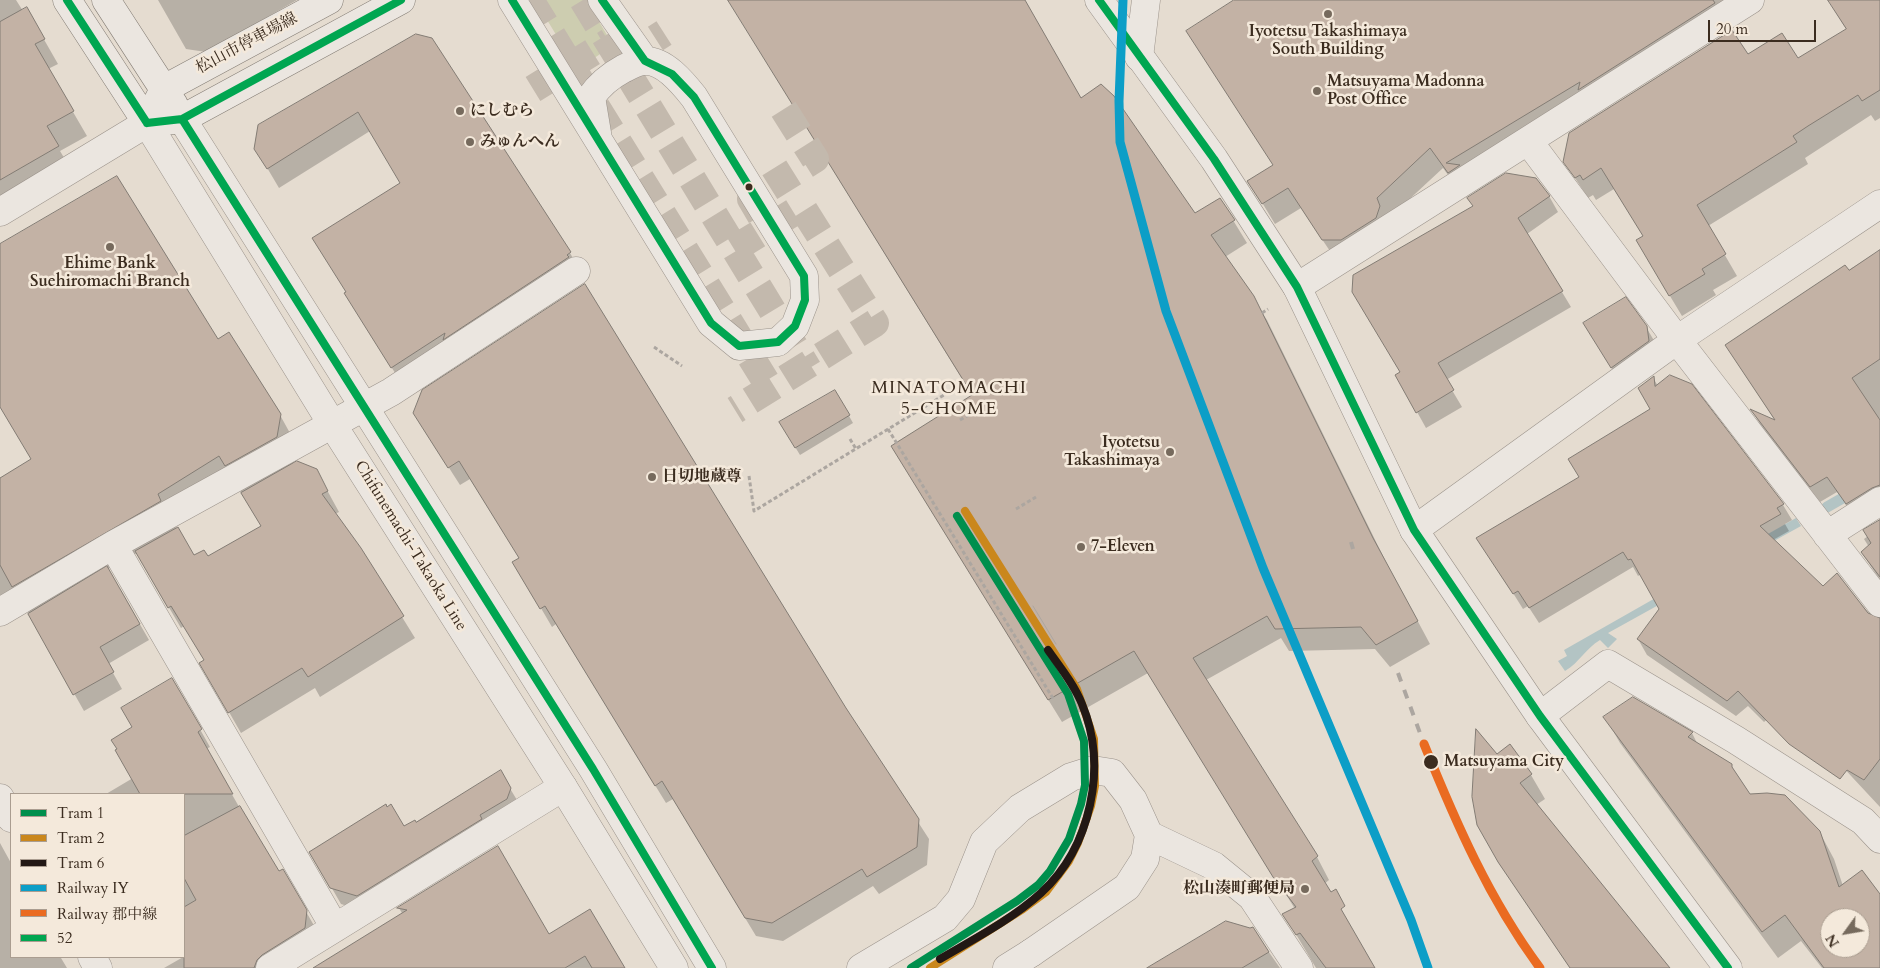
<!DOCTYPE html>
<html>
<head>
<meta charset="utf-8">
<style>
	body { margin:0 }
	#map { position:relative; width:1880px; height:968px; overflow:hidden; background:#e5dcd0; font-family:Cardo,"Noto Serif JP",serif }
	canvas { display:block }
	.legend { position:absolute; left:10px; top:793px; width:175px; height:165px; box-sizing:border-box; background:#f4e9db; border:1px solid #aa9d90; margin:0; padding:6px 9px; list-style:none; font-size:15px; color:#3b2c1f }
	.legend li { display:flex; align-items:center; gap:10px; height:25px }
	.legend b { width:25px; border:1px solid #aa9d90 }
	.north { position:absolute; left:1820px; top:908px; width:50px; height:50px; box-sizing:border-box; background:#f4e9db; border:1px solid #aa9d90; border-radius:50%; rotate:238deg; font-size:14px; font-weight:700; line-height:20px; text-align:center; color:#3b2c1f }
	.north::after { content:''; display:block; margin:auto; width:18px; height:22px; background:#766a5d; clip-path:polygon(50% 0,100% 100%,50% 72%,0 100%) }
	.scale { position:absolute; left:1708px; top:20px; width:108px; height:22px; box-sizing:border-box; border:2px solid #3b2c1f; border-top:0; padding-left:6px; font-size:15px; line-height:18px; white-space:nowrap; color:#3b2c1f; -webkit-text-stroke:4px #f4e9db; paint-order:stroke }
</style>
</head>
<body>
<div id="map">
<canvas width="1880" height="968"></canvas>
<ul class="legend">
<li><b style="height:6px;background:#008f4d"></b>Tram 1</li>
<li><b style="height:6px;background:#ca871c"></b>Tram 2</li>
<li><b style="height:6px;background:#221815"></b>Tram 6</li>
<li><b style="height:6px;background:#0c9ec7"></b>Railway IY</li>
<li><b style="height:6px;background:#ea6b21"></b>Railway 郡中線</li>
<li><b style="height:6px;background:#00a651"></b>52</li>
</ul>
<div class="north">N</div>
<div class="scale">20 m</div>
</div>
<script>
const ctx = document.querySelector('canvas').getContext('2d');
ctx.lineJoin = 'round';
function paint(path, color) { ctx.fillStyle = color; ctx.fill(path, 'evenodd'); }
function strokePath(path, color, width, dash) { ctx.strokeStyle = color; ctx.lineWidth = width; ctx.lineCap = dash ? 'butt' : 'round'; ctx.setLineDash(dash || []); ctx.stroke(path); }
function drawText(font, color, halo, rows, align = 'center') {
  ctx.font = font + ' Cardo,"Noto Serif JP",serif'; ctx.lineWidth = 5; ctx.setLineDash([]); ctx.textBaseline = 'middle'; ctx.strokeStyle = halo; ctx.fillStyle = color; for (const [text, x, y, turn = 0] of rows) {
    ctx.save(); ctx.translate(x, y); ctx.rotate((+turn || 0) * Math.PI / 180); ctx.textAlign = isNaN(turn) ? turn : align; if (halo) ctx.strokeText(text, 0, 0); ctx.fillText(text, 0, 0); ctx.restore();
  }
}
paint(new Path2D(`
	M546,0H586L607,35L603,52C594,58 583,68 572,61L538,5Z`), '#cdcdb0');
paint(new Path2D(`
	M1796,518L1801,526L1608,633L1617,639L1608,648L1600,640C1585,649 1580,662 1565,671L1558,661L1567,656L1564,650Z`), '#b3c4c4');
paint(new Path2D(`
	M0,0H16L23,11L26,8L58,64L48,69L87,136L60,151L72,171L0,213Z
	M158,0H297L206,52L186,49Z
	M728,0H1024L1081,100L1195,215L1220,199L1247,243L1225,257L1267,320L1386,562L1430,644L1390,667L1375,649L1289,651L1281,638L1206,680L1317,857L1329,880L1324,884L1374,968H1316L1284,914L1295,909L1148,673L1062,722L906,469L973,396Z
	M1236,0H1746L1461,193L1443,168L1388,219L1336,260L1301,208L1275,224L1249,181L1274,166Z
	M1829,0H1880V118L1875,121L1871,115L1805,158L1808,164L1708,226L1737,276L1713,290L1716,295L1682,316L1649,261L1644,237L1614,189L1596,200L1593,195L1588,198L1564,161L1748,56L1797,60L1847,30Z
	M416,35L570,253L581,272L404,387L345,294L402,183L370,131L279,188L256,149Z
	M1549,196L1558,212L1527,234L1571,307L1446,380L1462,407L1426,428L1397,376L1401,373L1474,207L1468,198Z
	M0,245L218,341L280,415L296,444L293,465L316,470L339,512L335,514L360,549L415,638L320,697L315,688L241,733L201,663L205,661L184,626L181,628L137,553L108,569L149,640L108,664L122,689L84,711L24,605L0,609V479L33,460L0,406ZM236,484L262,527L208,558L194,557L173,523Z
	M1880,251V506L1856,520L1837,492L1820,502L1761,426L1753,412L1776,422L1726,345Z
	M1646,327L1656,344L1621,383L1594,340Z
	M1653,378L1658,386L1783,505L1792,520L1785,524L1789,531L1773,540L1823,588L1837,575L1873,618L1880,619V807L1839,763L1776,712L1764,722L1748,706L1736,716L1647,655L1638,639L1661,609L1641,574L1638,576L1633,567L1539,623L1528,606L1523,609L1488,553L1580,478L1652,410Z
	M835,391L853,423L800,455L780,422Z
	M426,432L845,709L929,839L927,865L879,894L873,886L783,941L756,936L673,799L666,803L556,624L552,627L514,562L520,558L470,479L460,485Z
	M1880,520V580L1862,553L1869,547L1864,539L1868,536L1865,531Z
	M172,680L210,747L206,749L238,805L278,873L282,870L316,929L280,968H164L192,952L184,939L187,937L184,931V794H106L133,778V727Z
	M1605,717L1692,733L1698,745L1749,795L1819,831L1834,859L1843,886L1880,896V968H1822L1801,941L1778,958L1620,743ZM1830,918H1860V948H1830Z
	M1509,746L1531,775L1545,799L1536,805L1668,968H1570L1499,863L1485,838L1475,811L1496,756Z
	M500,772L520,805L367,912L341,904L311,852L416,824Z
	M0,843L11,863V957H64L61,958L67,968H0Z
	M399,908L549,936L623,968H316L403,915Z
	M1252,928L1280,968H1149L1250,929Z`), '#0003');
strokePath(new Path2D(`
	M1827,507L1848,495`), '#b3c4c4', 11);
const building = new Path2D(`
	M728,0H1025L1081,98L1101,84L1114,96L1195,213L1220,198L1235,220L1211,235L1254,296L1373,538L1418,621L1376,645L1361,627L1275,629L1267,616L1193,658L1318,856L1312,861L1331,892L1336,889L1345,906L1341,909L1375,968H1326L1300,933L1296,935L1282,914L1296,907L1273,877L1134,651L1048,700L891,446L972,395Z
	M1234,0H1713L1715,3L1578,90L1580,82L1446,163L1460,165L1448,173L1430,148L1377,198L1380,206L1376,218L1341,240H1322L1288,188L1262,204L1247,181L1273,165L1186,31Z
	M1828,0H1880V90L1862,101L1858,95L1808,126L1793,136L1797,142L1697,205L1726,254L1702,269L1705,274L1669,296L1636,240L1643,236L1601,168L1583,180L1580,175L1575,178L1563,162L1569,133L1732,30L1748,54L1782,33L1798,58L1846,29Z
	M27,7L45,39L35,44L74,111L47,126L59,146L0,180V22Z
	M416,34L432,38L571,252L567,255L569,257L443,340L445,333L391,368L344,293L346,292L312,238L400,183L358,112L267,169L254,149L258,125Z
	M1506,173L1536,178L1550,196L1518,218L1563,291L1438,363L1454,390L1416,413L1395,375L1400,372L1352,292L1353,275L1473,206L1467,198Z
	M117,176L218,339L229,332L281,414L277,437L225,466L219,456L158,494L161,501L12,587L0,565V478L31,459L0,407V244Z
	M1880,250V359L1852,378L1880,420V485L1872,488L1846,504L1827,477L1810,487L1750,409L1775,420L1725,345L1845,265L1849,270Z
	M585,284L846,708L919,819L917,847L867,877L862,869L772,923L745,918L662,781L655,786L545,606L540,609L512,562L519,558L459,461L448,468L413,413L422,390Z
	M1626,297L1647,326L1649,341L1611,368L1583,323Z
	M1670,375L1692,384L1784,504L1777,508L1781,514L1760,526L1823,586L1837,573L1868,613L1880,618V759L1864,780L1847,770L1840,779L1789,744L1738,691L1727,701L1637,639L1659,609L1631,559L1628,560L1623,552L1529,608L1518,591L1513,594L1476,538L1579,477L1568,459L1650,409L1638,388L1654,376L1655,386Z
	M835,390L850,415L795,448L779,422Z
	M297,461L317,469L328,491L322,494L361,548L404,616L308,677L302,668L228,713L199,663L204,660L171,606L168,608L135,551L178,527L194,555L204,550L208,556L261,526L241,493Z
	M1880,520V577L1861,552L1871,543L1863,530Z
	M107,566L140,624L100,647L114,672L73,695L28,614Z
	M172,678L202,729L198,732L233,794H140L115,750L117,749L111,740L132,727L121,708Z
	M1633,697L1693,732L1688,737L1732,764V767L1750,794L1767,793L1785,795L1820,831L1839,887L1862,870L1880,894V968H1824L1785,915L1762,932L1603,717ZM1830,918H1860V948H1830Z
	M1476,729L1497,754L1510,744L1532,774L1520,783L1670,968H1570L1498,862L1477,825L1472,797Z
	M501,770L511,788L507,799L480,815L482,819L357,896L330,888L309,852L386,804L387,807L391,804L404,826L415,820L416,822Z
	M240,806L279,871L283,869L307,910L305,928L262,955L257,960L254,968H184V907L196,900L184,878V836Z
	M498,846L549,934L590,909L625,968H592L585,956L565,968H313L407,910L397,908Z
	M1226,921L1250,928L1253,927L1269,952L1242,968H1147Z`);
paint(building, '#c3b2a5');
strokePath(building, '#837c74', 1);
strokePath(new Path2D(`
	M530,0L770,388
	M583,0L808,369
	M620,61L664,33
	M533,89L609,42
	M761,216L751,199L815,159L779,102
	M734,249L802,207L875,323L735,410`), '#c3b9ad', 28, [28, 14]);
const minor = new Path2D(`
	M512,0L711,323L739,346L778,342L795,326L805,300L804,276L694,97C683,83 664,60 645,61C638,61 629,66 623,69C610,76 600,84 591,97L598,139
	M602,0L645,61
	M1139,57L1146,0
	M1529,142L1677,340L1880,603
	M0,212L147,123
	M1297,287L1750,0
	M1414,530L1677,340L1880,204
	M1827,535L1880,501
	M113,545L335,928
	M0,612L113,545L391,392L576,271
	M1540,716L1608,664L1736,740L1863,821L1880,839
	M0,798L11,818
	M1149,835L1214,866L1252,897L1299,968
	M92,957L98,968
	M270,968L563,787
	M861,968L945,918L961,899L984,842L1020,808L1071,777L1093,770L1112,773L1133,800L1149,835L1145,859L1127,887L1031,953`);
const tertiary = new Path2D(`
	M1099,0L1214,159L1297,287L1414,530L1540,716L1728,968
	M182,119L593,769L712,968
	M147,123L332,424L563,787L674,968
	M1007,968L1031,953`);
const secondary = new Path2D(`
	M67,0L147,123
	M106,0L174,105
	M147,123L182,119L401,0
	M147,123L164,89L329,0`);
strokePath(minor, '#9b938b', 29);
strokePath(tertiary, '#9b938b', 29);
strokePath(secondary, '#837c74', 29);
strokePath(new Path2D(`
	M1262,313L1268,309
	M654,347L682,366
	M960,420L980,408
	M888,429L1054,700
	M850,439L856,449
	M749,476L754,511L944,395
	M1016,509L1036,497`), '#aca6a0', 3, [4, 2.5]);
strokePath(minor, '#ebe6e0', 28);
strokePath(tertiary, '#ebe6e0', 28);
strokePath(secondary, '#ebe6e0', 28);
strokePath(new Path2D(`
	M1033,606L1056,644`), '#aca6a0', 1);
strokePath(new Path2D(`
	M1351,542L1353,549
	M1398,673L1424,744`), '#aca6a0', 4, [9, 9]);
strokePath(new Path2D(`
	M67,0L147,123
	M512,0L711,323L739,346L778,342L795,326L805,300L804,276L694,97L672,74L645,61L602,0
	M1099,0L1214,159L1297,287L1414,530L1540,716L1728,968
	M182,119L593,769L712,968
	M147,123L182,119L401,0`), '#00a651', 8);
strokePath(new Path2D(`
	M1123,0L1119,101L1120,142L1166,311L1263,568L1411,920L1428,968`), '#0c9ec7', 9);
strokePath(new Path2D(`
	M1424,744C1456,823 1489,899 1540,968`), '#ea6b21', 9);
strokePath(new Path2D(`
	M911,968L1017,901L1038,885L1050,871L1069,839L1081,804L1085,785L1084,741L1068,694L957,516`), '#008f4d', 8);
strokePath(new Path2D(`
	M930,968L1023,909L1046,892L1069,861L1078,843L1091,806L1095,786L1094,739L1077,689L965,511`), '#ca871c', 8);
strokePath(new Path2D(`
	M940,959C974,939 1011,920 1041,893C1091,847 1108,767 1082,704C1074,684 1060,667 1048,650`), '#221815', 8);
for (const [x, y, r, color] of [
	[1328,14,5,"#766a5d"],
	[1317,91,5,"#766a5d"],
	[460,111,5,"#766a5d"],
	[470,142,5,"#766a5d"],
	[749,187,4.5,"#3b2c1f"],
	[110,247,5,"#766a5d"],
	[1170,452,5,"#766a5d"],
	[652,477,5,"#766a5d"],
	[1081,547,5,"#766a5d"],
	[1431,762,8,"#3b2c1f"],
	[1305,889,5,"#766a5d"]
]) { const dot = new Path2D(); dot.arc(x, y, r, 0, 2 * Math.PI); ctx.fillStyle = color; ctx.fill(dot); strokePath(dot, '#f4e9db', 2); }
drawText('bold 16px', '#3b2c1f', '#f4e9db', [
	["Iyotetsu Takashimaya",1328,32,"center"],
	["South Building",1328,50,"center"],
	["Matsuyama Madonna",1327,82],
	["Post Office",1327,100],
	["にしむら",470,111],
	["みゅんへん",480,142],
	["Ehime Bank",110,264,"center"],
	["Suehiromachi Branch",110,282,"center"],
	["Iyotetsu",1160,443,"right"],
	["Takashimaya",1160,461,"right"],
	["日切地蔵尊",662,477],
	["7-Eleven",1091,547],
	["松山湊町郵便局",1295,889,"right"]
], 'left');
drawText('16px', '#3b2c1f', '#f4e9db', [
	["松山市停車場線",247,44,-28],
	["Chifunemachi-Takaoka Line",410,546,58]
]);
drawText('bold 16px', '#3b2c1f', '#f4e9db', [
	["Matsuyama City",1444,762]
], 'left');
ctx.letterSpacing = '1px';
drawText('18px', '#3b2c1f', '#f4e9db', [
	["MINATOMACHI",949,389],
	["5-CHOME",949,410]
]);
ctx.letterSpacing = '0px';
</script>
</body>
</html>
